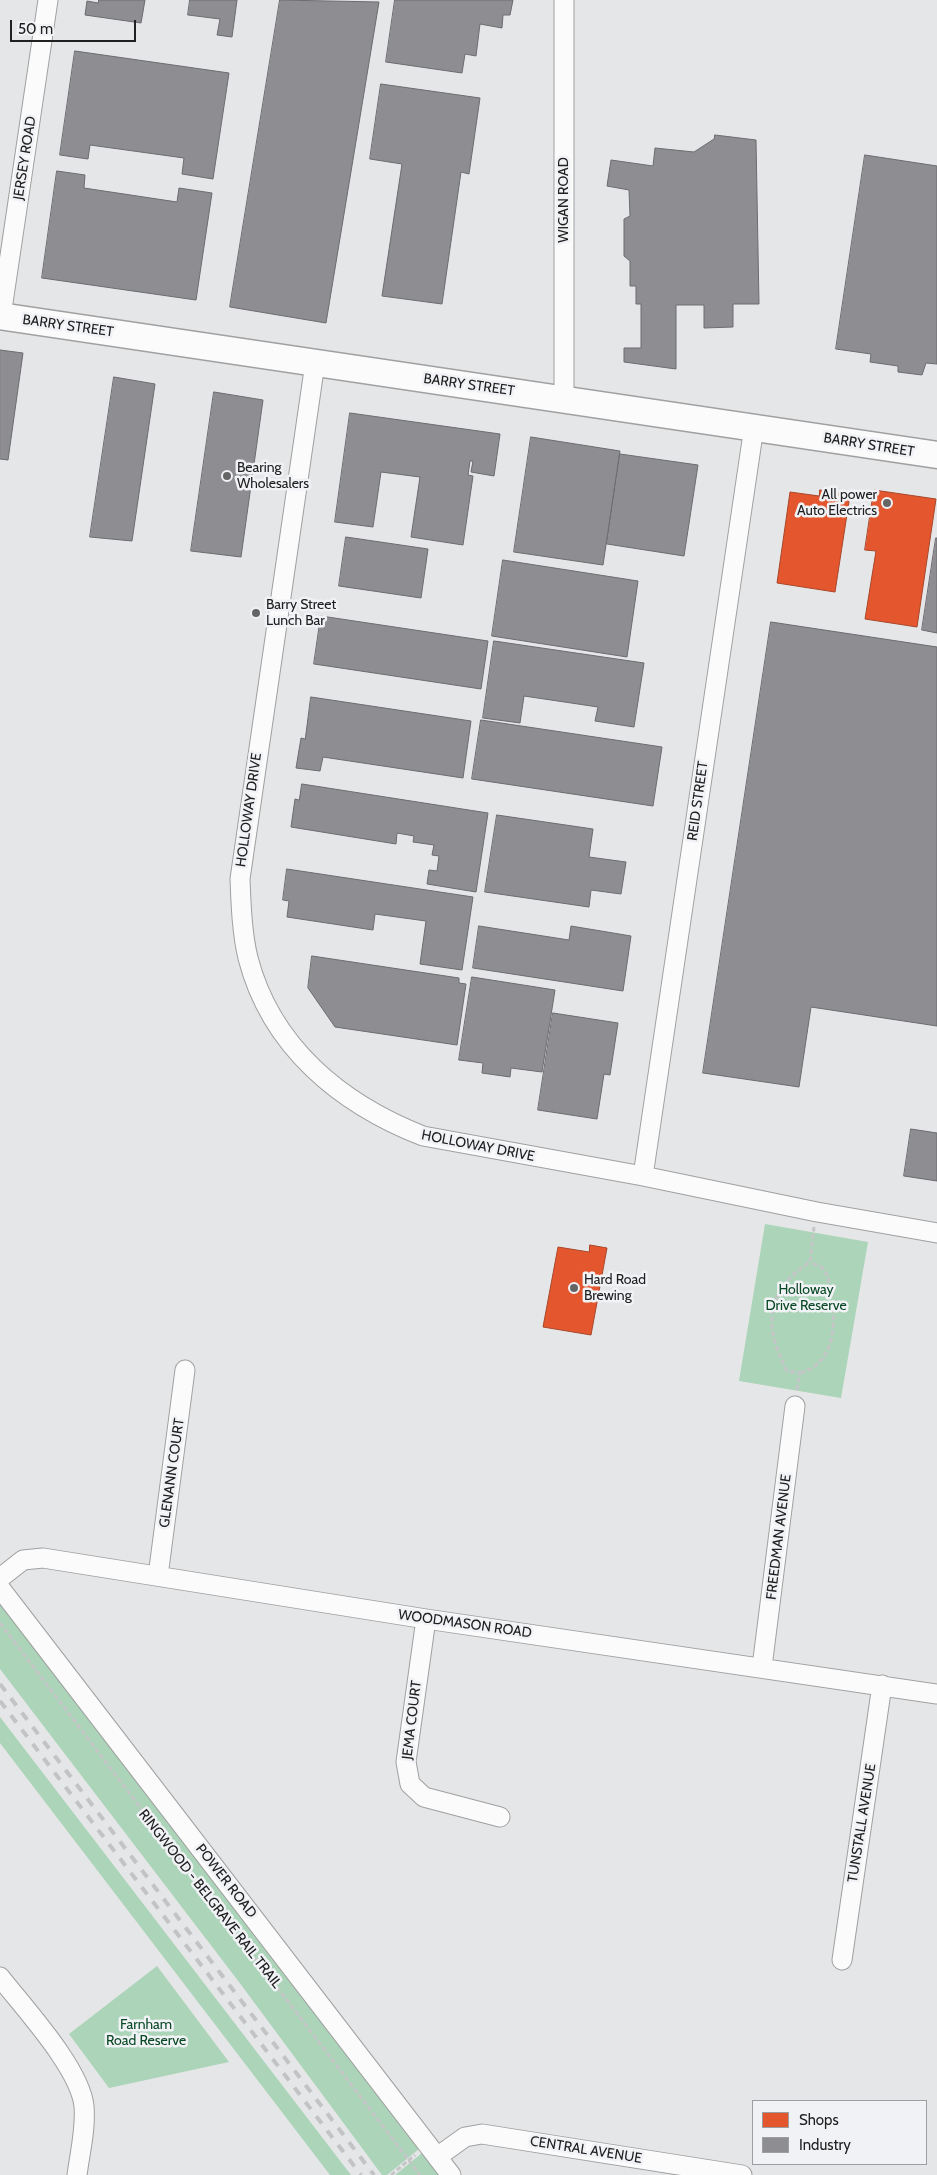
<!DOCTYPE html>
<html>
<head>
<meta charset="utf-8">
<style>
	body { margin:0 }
	#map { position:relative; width:937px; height:2175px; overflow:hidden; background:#e5e6e7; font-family:Cabin,sans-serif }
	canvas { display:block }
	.legend { position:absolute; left:752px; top:2100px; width:175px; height:65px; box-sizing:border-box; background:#f1f2f5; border:1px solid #9d9ea0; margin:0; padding:6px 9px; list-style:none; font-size:15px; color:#202021 }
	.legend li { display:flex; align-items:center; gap:10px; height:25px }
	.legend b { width:25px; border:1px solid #9d9ea0 }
	.scale { position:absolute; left:10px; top:20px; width:126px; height:22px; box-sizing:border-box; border:2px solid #202021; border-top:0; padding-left:6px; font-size:15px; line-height:18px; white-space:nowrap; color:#202021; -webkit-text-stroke:4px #f1f2f5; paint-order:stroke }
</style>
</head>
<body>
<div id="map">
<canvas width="937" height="2175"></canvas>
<ul class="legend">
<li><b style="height:14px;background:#e4572e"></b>Shops</li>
<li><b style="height:14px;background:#8d8d92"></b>Industry</li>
</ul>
<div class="scale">50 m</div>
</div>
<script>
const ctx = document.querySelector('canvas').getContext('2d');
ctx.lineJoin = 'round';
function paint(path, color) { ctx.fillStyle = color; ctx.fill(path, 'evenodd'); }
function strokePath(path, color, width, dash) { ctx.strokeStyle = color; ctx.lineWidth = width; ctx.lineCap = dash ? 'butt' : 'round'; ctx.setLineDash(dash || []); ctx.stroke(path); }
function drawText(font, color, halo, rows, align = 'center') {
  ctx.font = font + ' Cabin,sans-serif'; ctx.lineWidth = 5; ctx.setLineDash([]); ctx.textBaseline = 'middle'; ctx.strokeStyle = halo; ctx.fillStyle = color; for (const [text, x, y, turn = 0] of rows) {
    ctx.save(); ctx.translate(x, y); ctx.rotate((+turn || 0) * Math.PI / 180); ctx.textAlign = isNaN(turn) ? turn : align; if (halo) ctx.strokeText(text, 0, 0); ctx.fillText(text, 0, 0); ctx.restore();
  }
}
paint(new Path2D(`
	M765,1224L868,1242L841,1398L739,1381Z
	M0,1604L419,2149L387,2175H382L239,1982L0,1669Z
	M0,1717L351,2175H330L0,1743Z
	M157,1966L229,2062L109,2088L69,2034Z
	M422,2153L439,2175H395Z`), '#abd4b8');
const shops = new Path2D(`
	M820,490L850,495L835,592L777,583L790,492L819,496Z
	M874,490L936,499L917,627L865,619L876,551L865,550Z
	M590,1245L607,1248L591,1335L543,1327L558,1247L589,1252Z`);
paint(shops, '#e4572e');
strokePath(shops, '#a9462a', 1);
const industry = new Path2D(`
	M99,0H145L141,23L85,15L87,1L98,3Z
	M190,0H237L232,37L217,35L220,19L188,15Z
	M280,0L379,2L326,323L230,307Z
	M395,0H513L510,15H503L502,28L480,24L476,56L465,54L462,73L386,62Z
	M75,51L229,73L213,179L182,174L184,158L90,145L88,159L60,155Z
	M381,84L480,98L469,174L461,172L442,304L382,296L402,164L370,159Z
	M715,135L756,140L759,304H733V327L704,328V305H676V369L624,362V348H641V304H636V286H630V261L624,256V219L630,216L629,190L607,186L611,160L653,166L655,148L694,152L714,139Z
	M865,155L937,166V364L926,363L922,375L898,372V366L870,362L871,354L836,349Z
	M57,171L85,175L84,188L177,202L179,188L212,193L196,300L42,278Z
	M0,350L23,353L8,460L0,459Z
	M114,377L155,384L132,541L90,537Z
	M214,392L263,400L241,557L191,551Z
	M350,413L500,434L494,476L471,472L473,461H470L468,475L473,476L463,545L411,537L420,477L381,472L373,527L335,522Z
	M531,437L620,451L603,565L514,552Z
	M620,454L698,465L684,556L607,544Z
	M346,537L428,549L421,598L339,586Z
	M936,538H937V633L922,630Z
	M503,560L638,581L627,657L492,636Z
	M321,616L488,641L481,689L314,664Z
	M771,622L937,647V1026L811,1007L799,1087L703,1073Z
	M494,641L644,663L634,727L595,721L598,707L524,696L520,723L483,718Z
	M311,697L471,721L463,778L323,757L320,771L296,768L301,738L305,739Z
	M481,720L662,747L653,806L472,779Z
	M302,784L488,813L476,892L427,884L429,870L437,871L439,856L432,855L434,845L413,842L414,836L397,833L396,844L291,827L295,799L299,800Z
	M497,815L593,829L589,857L626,862L621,894L591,890L589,907L485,892Z
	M287,869L473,897L462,970L420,964L426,921L375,914L373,930L287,917L289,901L283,900Z
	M479,926L569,940L571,926L631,936L623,991L473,968Z
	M312,956L459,978V983L466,984L457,1045L335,1027L308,988Z
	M472,977L555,990L542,1072L511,1068L510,1077L482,1073L483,1063L459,1060Z
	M553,1013L618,1023L610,1075L604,1074L597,1119L538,1110Z
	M911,1129L937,1133V1181L904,1176Z`);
paint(industry, '#8d8d92');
strokePath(industry, '#6c6c70', 1);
const minor = new Path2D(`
	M564,0V399
	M1,316L48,0
	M315,363L240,879C241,905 242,933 248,958C271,1047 341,1104 423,1136L643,1176L817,1212L937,1233
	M643,1176L754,427
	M158,1576L185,1370
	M0,1578L23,1560L43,1558L426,1619L937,1694
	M0,1588L451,2175
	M426,1619L406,1762L410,1784L424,1797L500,1817
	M762,1667L795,1406
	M842,1960L882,1685
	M0,1977C24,2008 80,2068 84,2106C86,2129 80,2152 77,2175
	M437,2157L465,2137L482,2134L742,2175`);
const secondary = new Path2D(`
	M0,316L937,455`);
strokePath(minor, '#a0a0a1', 21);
strokePath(secondary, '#a0a0a1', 29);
strokePath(new Path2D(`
	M800,1373C834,1364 837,1326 831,1296C830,1286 829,1274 821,1267C818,1265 813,1264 810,1262
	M797,1390L800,1373L787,1371C763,1325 765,1291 810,1262L814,1227
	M0,1623L420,2175
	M391,2175L415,2155`), '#c5c6c7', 3, [5, 2.5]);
strokePath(minor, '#fbfbfb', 19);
strokePath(secondary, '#fbfbfb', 26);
strokePath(new Path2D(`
	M0,1684L374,2175
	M0,1701L361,2175`), '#c3c3c4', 4, [9, 9]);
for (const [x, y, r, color] of [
	[227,476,5,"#656566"],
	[887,503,5,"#656566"],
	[256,613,5,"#656566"],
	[574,1288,5,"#656566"]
]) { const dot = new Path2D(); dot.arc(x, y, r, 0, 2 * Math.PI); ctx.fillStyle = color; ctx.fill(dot); strokePath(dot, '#f1f2f5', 2); }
drawText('14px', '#202021', '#f1f2f5', [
	["JERSEY ROAD",25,158,-81],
	["WIGAN ROAD",564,200,-90],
	["BARRY STREET",68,326,8],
	["BARRY STREET",469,385,8],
	["BARRY STREET",869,445,9],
	["REID STREET",698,801,-82],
	["HOLLOWAY DRIVE",249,810,-82],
	["HOLLOWAY DRIVE",478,1146,11],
	["GLENANN COURT",172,1473,-82],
	["FREEDMAN AVENUE",779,1537,-83],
	["WOODMASON ROAD",465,1624,8],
	["JEMA COURT",412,1720,-83],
	["TUNSTALL AVENUE",862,1823,-81],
	["POWER ROAD",226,1881,52],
	["RINGWOOD - BELGRAVE RAIL TRAIL",210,1899,52],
	["CENTRAL AVENUE",586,2150,9]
]);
drawText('14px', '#202021', '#f1f2f5', [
	["Bearing",237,468],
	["Wholesalers",237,484],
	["All power",877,495,"right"],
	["Auto Electrics",877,511,"right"],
	["Barry Street",266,605],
	["Lunch Bar",266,621],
	["Hard Road",584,1280],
	["Brewing",584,1296]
], 'left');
drawText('14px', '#084824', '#f1f2f5', [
	["Holloway",806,1290],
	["Drive Reserve",806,1306],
	["Farnham",146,2025],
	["Road Reserve",146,2041]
]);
</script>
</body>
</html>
